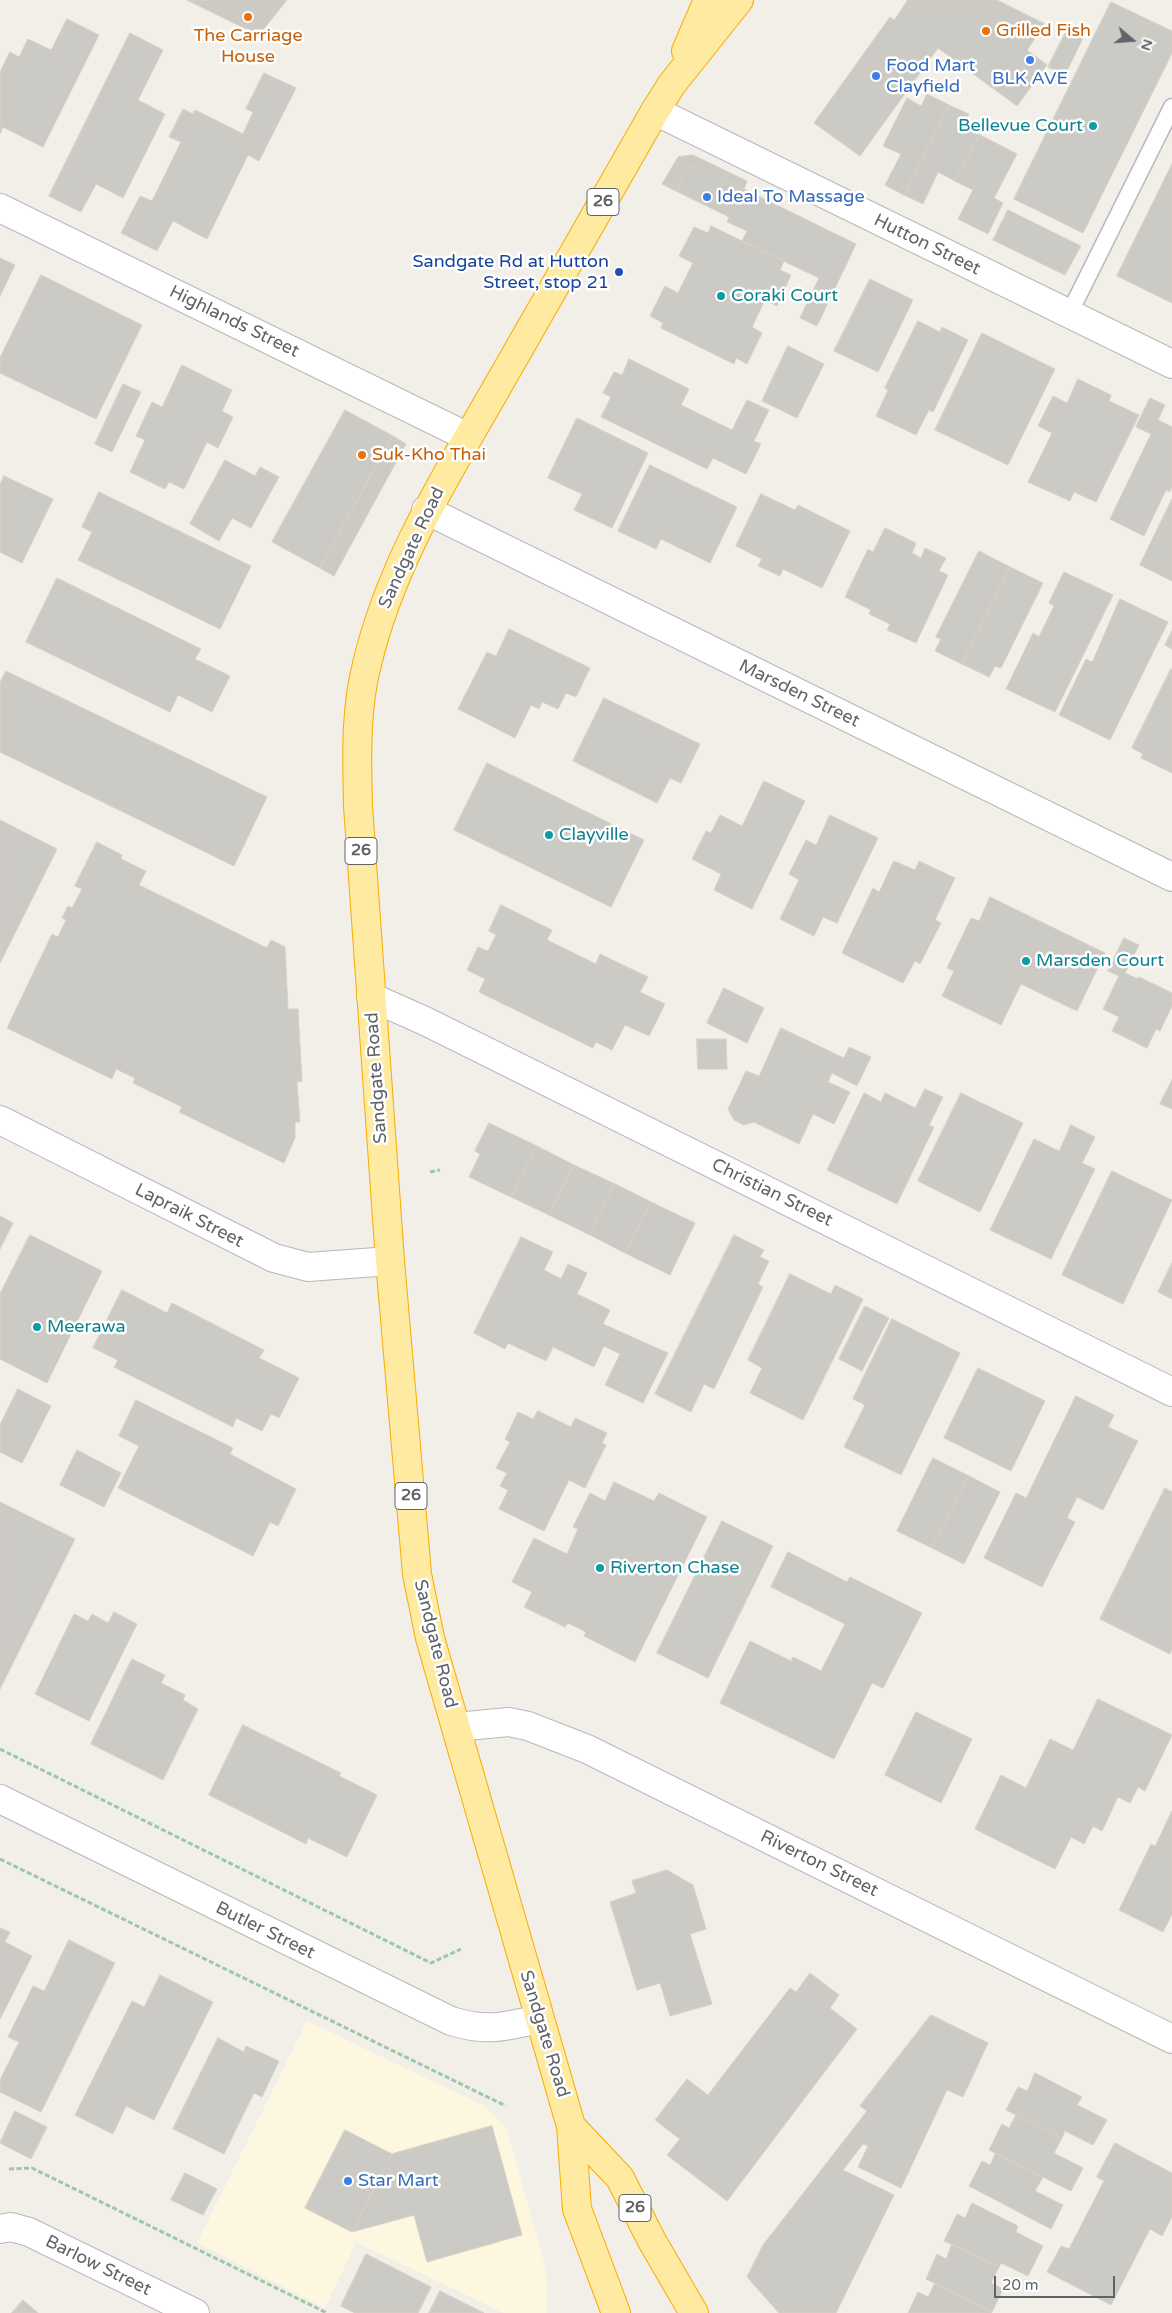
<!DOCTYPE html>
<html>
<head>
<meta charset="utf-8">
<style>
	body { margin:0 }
	#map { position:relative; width:1172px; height:2313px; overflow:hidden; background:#f1efe8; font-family:"Varela Round",sans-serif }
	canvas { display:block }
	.north { position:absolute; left:1107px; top:15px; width:50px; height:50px; -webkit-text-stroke:4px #fff; paint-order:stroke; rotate:108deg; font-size:14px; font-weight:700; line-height:20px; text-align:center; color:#5f6368 }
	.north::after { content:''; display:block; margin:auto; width:18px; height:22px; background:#5f6368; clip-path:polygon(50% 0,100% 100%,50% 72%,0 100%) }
	.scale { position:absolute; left:994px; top:2276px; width:121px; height:22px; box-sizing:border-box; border:2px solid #5f6368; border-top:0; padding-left:6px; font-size:15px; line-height:18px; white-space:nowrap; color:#5f6368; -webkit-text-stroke:4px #fff; paint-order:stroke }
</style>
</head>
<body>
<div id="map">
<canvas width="1172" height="2313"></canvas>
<div class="north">N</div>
<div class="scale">20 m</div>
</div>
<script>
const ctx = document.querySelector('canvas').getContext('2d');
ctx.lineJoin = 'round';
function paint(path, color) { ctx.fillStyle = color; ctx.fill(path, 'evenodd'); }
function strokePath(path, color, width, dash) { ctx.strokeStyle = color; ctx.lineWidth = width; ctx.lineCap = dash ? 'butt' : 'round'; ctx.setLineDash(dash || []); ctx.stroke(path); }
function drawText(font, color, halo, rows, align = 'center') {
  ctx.font = font + ' "Varela Round",sans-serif'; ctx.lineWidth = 5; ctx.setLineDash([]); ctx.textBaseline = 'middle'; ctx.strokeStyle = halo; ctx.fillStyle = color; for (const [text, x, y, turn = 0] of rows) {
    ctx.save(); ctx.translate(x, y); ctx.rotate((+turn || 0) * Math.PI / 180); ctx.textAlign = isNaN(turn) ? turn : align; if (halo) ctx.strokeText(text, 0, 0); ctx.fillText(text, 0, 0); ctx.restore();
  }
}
paint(new Path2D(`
	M307,2021L486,2107L507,2130L546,2269L547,2313H504L356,2242L325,2308L197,2243Z`), '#fef7e0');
const building = new Path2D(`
	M187,0H287L259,35Z
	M908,0H997L1045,24L1027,50L1047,65L1017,106L938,48L860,156L814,123L890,17L894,20Z
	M1111,2L1172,31V53L1083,233L1014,199Z
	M67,19L99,35L43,147L3,127L0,134V72L10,52L19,57L28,39L51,50Z
	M1068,28L1084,36L1065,75L1048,67Z
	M130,33L163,50L138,100L165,114L123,198L96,184L81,212L49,196Z
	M264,73L296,88L259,161L248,155L207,239L173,221L157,251L121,233L140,196L152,201L181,142L169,137L183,109L193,114L195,110L243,134L253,112L246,109Z
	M927,94L949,105L904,195L885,185L901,154L883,146L907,98L921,106Z
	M949,105L969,114L963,126L980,135L955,181L938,172L923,204L904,195Z
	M980,135L1017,154L994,198L1003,203L988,234L958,219L973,190L955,181Z
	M693,155L747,181L744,189L697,166L686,170L676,191L662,184L678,157Z
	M1172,164V303L1117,276Z
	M697,166L856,244L817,326L800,318L819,278L742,241L747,231L727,222L729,217L676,191L686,170Z
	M1008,210L1081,246L1065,275L993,240Z
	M711,226L784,261L780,270L791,275L777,306L765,300L752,327L762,333L747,364L736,358L734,364L661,328L663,323L650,316L665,286L678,293L693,263L679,256L694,227L708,233Z
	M0,258L15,265L0,296Z
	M41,275L142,325L96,419L0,373V358Z
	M870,279L913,300L878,372L834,351Z
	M918,321L940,332L942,327L968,340L933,412L929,410L916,435L876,416L888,390L885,388Z
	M982,333L1055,369L1008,465L935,430Z
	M788,346L824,364L797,418L762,401Z
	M629,359L689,389L681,405L732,430L747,400L769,410L754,441L761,444L746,474L713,458L707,469L601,417L611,397L603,393L614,372L622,375Z
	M182,365L232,390L222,411L233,417L218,448L207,442L184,489L169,482L165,489L130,472L145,440L136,436L152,402L162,407Z
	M1078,379L1111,395L1109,401L1139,415L1096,502L1074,492L1070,501L1028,482L1052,433L1038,426L1053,396L1067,403Z
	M123,384L141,392L112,452L95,444Z
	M1150,398L1165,405L1158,420L1172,427V487L1170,492L1166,490L1144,536L1110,519L1151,434L1136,427Z
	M345,410L393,436L320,568L272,542Z
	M577,418L648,453L612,528L574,510L582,494L548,478Z
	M393,436L406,444L334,576L320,568Z
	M225,460L255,476L260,467L279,477L251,528L232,518L219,541L190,524Z
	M650,465L737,507L710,563L661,539L656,549L618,531Z
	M4,476L53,499L22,563L0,552V485Z
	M99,492L251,566L220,629L78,560L92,532L82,527Z
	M761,494L795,510L798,505L850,531L822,588L783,569L780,576L758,566L762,559L736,546Z
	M1172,499V581L1140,565Z
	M885,528L916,543L912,553L921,558L925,548L946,558L939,571L948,575L916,643L887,630L890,624L869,614L871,610L845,597L868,549L873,552Z
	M979,551L1010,567L962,664L935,651L941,639L936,637Z
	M1010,567L1043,583L1001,668L995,666L989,677L962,664Z
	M1064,572L1113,595L1055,712L1006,689L1033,633L1039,637L1054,606L1049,603Z
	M57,578L201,649L195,659L230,676L212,712L178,695L170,712L26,642Z
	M1120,599L1168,622L1110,740L1059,715L1086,659L1092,662Z
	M509,629L590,668L576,697L566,693L558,709L542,702L539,709L531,705L515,738L458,709L487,652L496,656Z
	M1172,631V649L1165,645Z
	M1171,669L1172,670V773L1141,758L1143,754L1132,748Z
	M6,671L267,797L234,866L0,752V683Z
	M604,698L700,744L681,783L670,778L657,803L573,761Z
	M487,763L644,840L611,907L454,830Z
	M764,781L805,801L752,909L714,890L721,874L692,859L706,831L711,833L720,815L742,826Z
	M830,815L878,838L837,923L823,917L814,936L780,919L799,880L789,874L806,840L816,845Z
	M0,820L57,849L0,963Z
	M97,842L122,855L121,859L146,871L139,885L267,948L271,940L285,947L288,1009H298L302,1081L297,1082L300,1122H295V1138L284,1163L179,1112L182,1107L133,1083L135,1078L116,1069L112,1079L7,1028L52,934L58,937L66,920L62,918L68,906L72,908L82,889L75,886Z
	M894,861L915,870L919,861L955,878L935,920L941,923L920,964L915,961L903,983L842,953L873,888L879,892Z
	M990,897L1105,953L1077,1011L1021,984L1001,1025L942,996L954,971L947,968L971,918L979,921Z
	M501,905L552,930L547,940L596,964L600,954L648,977L640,992L665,1004L649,1036L625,1025L612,1050L596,1042L593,1048L479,992L485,979L467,970L478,947L488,951L496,935L489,931Z
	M1124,938L1139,945L1125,973L1138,979L1139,977L1172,993V1006L1160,1031L1156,1029L1147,1048L1112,1031L1119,1017L1103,1009L1119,976L1108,971Z
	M724,988L764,1008L747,1043L707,1023Z
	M781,1028L844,1058L849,1047L871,1057L857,1086L832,1073L828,1082L850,1092L834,1124L813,1114L799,1144L754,1122L744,1125L734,1120L728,1109L746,1071L759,1076Z
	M697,1039H726L727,1069H698Z
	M1172,1080V1109L1160,1104Z
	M925,1089L943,1097L929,1125L934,1127L897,1204L827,1170L864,1093L881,1102L885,1093L915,1108Z
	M961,1093L1023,1123L980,1212L918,1181Z
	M489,1123L537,1146L511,1197L469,1177L480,1154L475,1151Z
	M1071,1125L1095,1137L1082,1163L1095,1169L1051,1259L990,1230L1034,1139L1059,1151Z
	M537,1146L574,1165L549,1215L511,1197Z
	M574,1165L615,1184L590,1235L549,1215Z
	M1112,1171L1172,1200L1123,1304L1062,1275Z
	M615,1184L651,1202L625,1253L590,1235Z
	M651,1202L695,1223L670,1275L625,1253Z
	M0,1216L13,1223L0,1249Z
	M30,1235L102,1271L47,1383L0,1359V1294Z
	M734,1235L764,1250L760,1257L769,1261L758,1284L763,1287L714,1389L704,1384L691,1412L655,1394Z
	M521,1237L553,1252L544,1270L561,1279L568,1264L587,1273L577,1294L610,1310L603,1324L668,1353L643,1403L605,1385L620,1354L604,1346L594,1367L553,1347L546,1361L508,1343L505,1349L474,1333Z
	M1172,1263V1299L1158,1292Z
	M790,1274L831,1294L835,1285L863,1299L803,1420L750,1393L762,1368L748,1360Z
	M122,1290L167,1313L172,1303L264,1350L259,1358L299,1378L279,1418L271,1414L262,1431L236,1418L233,1427L114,1367L118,1360L93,1348Z
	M865,1306L889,1318L862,1371L839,1359Z
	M892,1319L960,1353L901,1475L844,1447L865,1405L853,1399Z
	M978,1368L1045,1401L1011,1471L944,1438Z
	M18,1389L51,1406L22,1463L0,1452V1425Z
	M1076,1396L1114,1415L1108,1427L1138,1441L1103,1510L1077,1497L1067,1518L1075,1522L1042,1587L984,1558L1016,1493L1026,1498Z
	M136,1400L233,1448L230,1454L296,1489L278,1526L270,1522L253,1556L118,1488L139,1446L119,1436Z
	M538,1411L571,1427L575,1418L607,1433L602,1443L606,1445L585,1488L569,1480L544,1531L499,1509L508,1490L500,1486L507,1473L496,1468L510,1442L505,1439L518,1412L533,1419Z
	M77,1450L121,1473L104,1507L60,1485Z
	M933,1458L969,1476L932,1548L897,1531Z
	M969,1476L1000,1492L964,1564L932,1548Z
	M614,1482L654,1501L659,1493L707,1517L635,1662L584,1636L586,1632L568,1623L565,1627L524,1607L532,1592L512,1582L534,1538L567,1554L578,1529L573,1527L590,1493L605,1501Z
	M1165,1488L1172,1492V1649L1170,1654L1100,1619Z
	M0,1502L75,1539L0,1689Z
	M722,1521L773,1546L708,1678L657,1653Z
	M788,1552L847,1582L850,1577L922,1613L883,1688L872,1683L834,1759L720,1703L750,1641L791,1661L793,1657L821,1671L845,1624L771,1587Z
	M114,1612L137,1624L89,1721L35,1694L74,1614L88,1621L92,1614L108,1623Z
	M132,1659L165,1675L161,1683L185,1695L183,1700L198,1709L163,1780L91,1744Z
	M1098,1699L1172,1735L1145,1791L1138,1787L1130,1803L1118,1797L1102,1831L1093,1826L1084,1844L1071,1837L1055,1869L975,1829L1001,1775L1026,1788L1050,1739L1073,1750Z
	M916,1712L972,1739L941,1803L885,1775Z
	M243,1725L341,1773L339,1776L377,1795L347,1857L308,1838L306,1844L209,1795Z
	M1172,1811V1914L1163,1932L1119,1910L1151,1844L1155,1846Z
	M667,1870L693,1885L706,1929L690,1934L712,2004L670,2016L660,1983L637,1990L610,1902L636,1893L632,1881Z
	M0,1928L10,1932L5,1942L32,1956L0,2019Z
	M69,1940L115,1963L41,2112L0,2092V2080L19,2042L8,2037L33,1986L44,1991Z
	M810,1973L839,1995L830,2008L857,2029L727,2201L667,2155L680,2139L655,2120L687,2079L708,2095L790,1988L796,1992Z
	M160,1975L213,2002L154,2120L126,2106L113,2134L75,2115L132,2001L144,2007Z
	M931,2015L988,2043L963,2097L947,2090L901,2188L858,2167L868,2146L863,2144L843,2170L894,2195L836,2313H779L747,2277L763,2245L867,2111L860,2106Z
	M218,2038L244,2052L246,2046L279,2061L262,2097L254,2093L224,2154L173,2129Z
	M1035,2073L1082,2097L1077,2105L1107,2120L1093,2145L1065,2131L1062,2138L1006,2110L1018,2087L1027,2091Z
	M15,2111L47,2127L31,2159L0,2143Z
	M1016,2115L1062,2138L1054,2153L1083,2168L1071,2191L989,2150L1002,2124L1009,2128Z
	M492,2126L522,2235L427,2262L414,2215L352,2232L392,2154Z
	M345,2130L392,2154L352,2232L305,2208Z
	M1115,2143L1172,2173V2217L1162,2236L1150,2229L1111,2305L1047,2272L1061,2246L1069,2249L1104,2181L1097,2177Z
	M996,2153L1043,2177L1035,2191L1063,2205L1051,2229L969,2186L982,2161L990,2165Z
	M185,2173L217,2189L203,2215L171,2200Z
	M972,2203L1018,2226L1016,2232L1043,2246L1028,2276L1001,2263L999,2267L944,2241L957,2214L965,2218Z
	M952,2244L999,2267L991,2283L1003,2289L992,2312L926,2279L937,2254L946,2259Z
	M366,2254L431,2287L418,2313H355L341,2306Z
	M935,2283L992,2312L991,2313H908L918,2292L928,2297Z
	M440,2291L484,2313H429Z
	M23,2300L38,2313H12Z`);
paint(building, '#cccac5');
strokePath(building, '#d6d1c6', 1);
const service = new Path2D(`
	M1069,314L1172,107`);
const minor = new Path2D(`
	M655,111L1172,364
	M0,208L468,437
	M426,510L1172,877
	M371,997L425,1021L1172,1392
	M456,1727L509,1722L528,1726L587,1749L1172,2039
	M0,1799L451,2021C487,2032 503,2027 539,2019
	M0,2229L11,2227L29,2232L195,2313`);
const tertiary = new Path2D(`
	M0,1120L274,1258L308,1267L390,1261`);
const trunk = new Path2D(`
	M686,51L708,0
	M571,2126L620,2178L652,2241L694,2313
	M616,2313L577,2209L571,2126L430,1638L417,1574L390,1261L358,806C357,759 355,710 367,664C391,563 445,478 496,389C549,296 602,204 655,111L672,84L739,0`);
strokePath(service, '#b5b8bc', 19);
strokePath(minor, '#b5b8bc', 30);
strokePath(tertiary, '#b5b8bc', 30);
strokePath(trunk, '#f9ab00', 30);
strokePath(new Path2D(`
	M430,1172L440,1170
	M0,1749L431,1963L461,1949
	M0,1859L506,2106
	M9,2169L32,2168L327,2313`), '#9cc7a9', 3, [5, 2.5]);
strokePath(service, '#fff', 16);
strokePath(minor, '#fff', 28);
strokePath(tertiary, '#fff', 28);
strokePath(trunk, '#feeaa1', 28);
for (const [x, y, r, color] of [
	[248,17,5,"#e8710a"],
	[986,31,5,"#e8710a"],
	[1030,60,5,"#3f7fe0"],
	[876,76,5,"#3f7fe0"],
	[1093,126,5,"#0f9aa8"],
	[707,197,5,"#3f7fe0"],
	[619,272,5,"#1a4fb4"],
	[721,296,5,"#0f9aa8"],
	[362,455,5,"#e8710a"],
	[549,835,5,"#0f9aa8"],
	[1026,961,5,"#0f9aa8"],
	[37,1327,5,"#0f9aa8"],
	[600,1568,5,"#0f9aa8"],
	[348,2181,5,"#3f7fe0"]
]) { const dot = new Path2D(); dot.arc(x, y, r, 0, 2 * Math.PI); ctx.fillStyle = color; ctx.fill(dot); strokePath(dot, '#fff', 2); }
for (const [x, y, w] of [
	[603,202,32],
	[361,851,32],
	[411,1496,32],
	[635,2208,32]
]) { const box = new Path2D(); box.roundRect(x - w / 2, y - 13.5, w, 27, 4); ctx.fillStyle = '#fff'; ctx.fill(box); strokePath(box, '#5f6368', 1); }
drawText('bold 16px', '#5f6368', null, [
	["26",603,202],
	["26",361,851],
	["26",411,1496],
	["26",635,2208]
]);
drawText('18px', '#c56008', '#fff', [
	["Grilled Fish",996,31],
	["The Carriage",248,36,"center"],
	["House",248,57,"center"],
	["Suk-Kho Thai",372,455]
], 'left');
drawText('18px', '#366cbe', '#fff', [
	["Food Mart",886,66],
	["Clayfield",886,87],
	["BLK AVE",1030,79,"center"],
	["Ideal To Massage",717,197],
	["Star Mart",358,2181]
], 'left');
drawText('18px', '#0d838f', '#fff', [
	["Bellevue Court",1083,126,"right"],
	["Coraki Court",731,296],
	["Clayville",559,835],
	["Marsden Court",1036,961],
	["Meerawa",47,1327],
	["Riverton Chase",610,1568]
], 'left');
drawText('18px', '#5f6368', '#fff', [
	["Hutton Street",927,245,26],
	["Highlands Street",234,322,26],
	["Sandgate Road",412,548,-65],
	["Marsden Street",799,694,26],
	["Sandgate Road",377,1078,-94],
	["Christian Street",772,1193,26],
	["Lapraik Street",189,1216,27],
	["Sandgate Road",435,1644,76],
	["Riverton Street",819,1864,26],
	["Butler Street",265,1931,26],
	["Sandgate Road",544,2034,73],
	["Barlow Street",98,2266,26]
]);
drawText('18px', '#164399', '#fff', [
	["Sandgate Rd at Hutton",609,262],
	["Street, stop 21",609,283]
], 'right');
</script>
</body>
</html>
